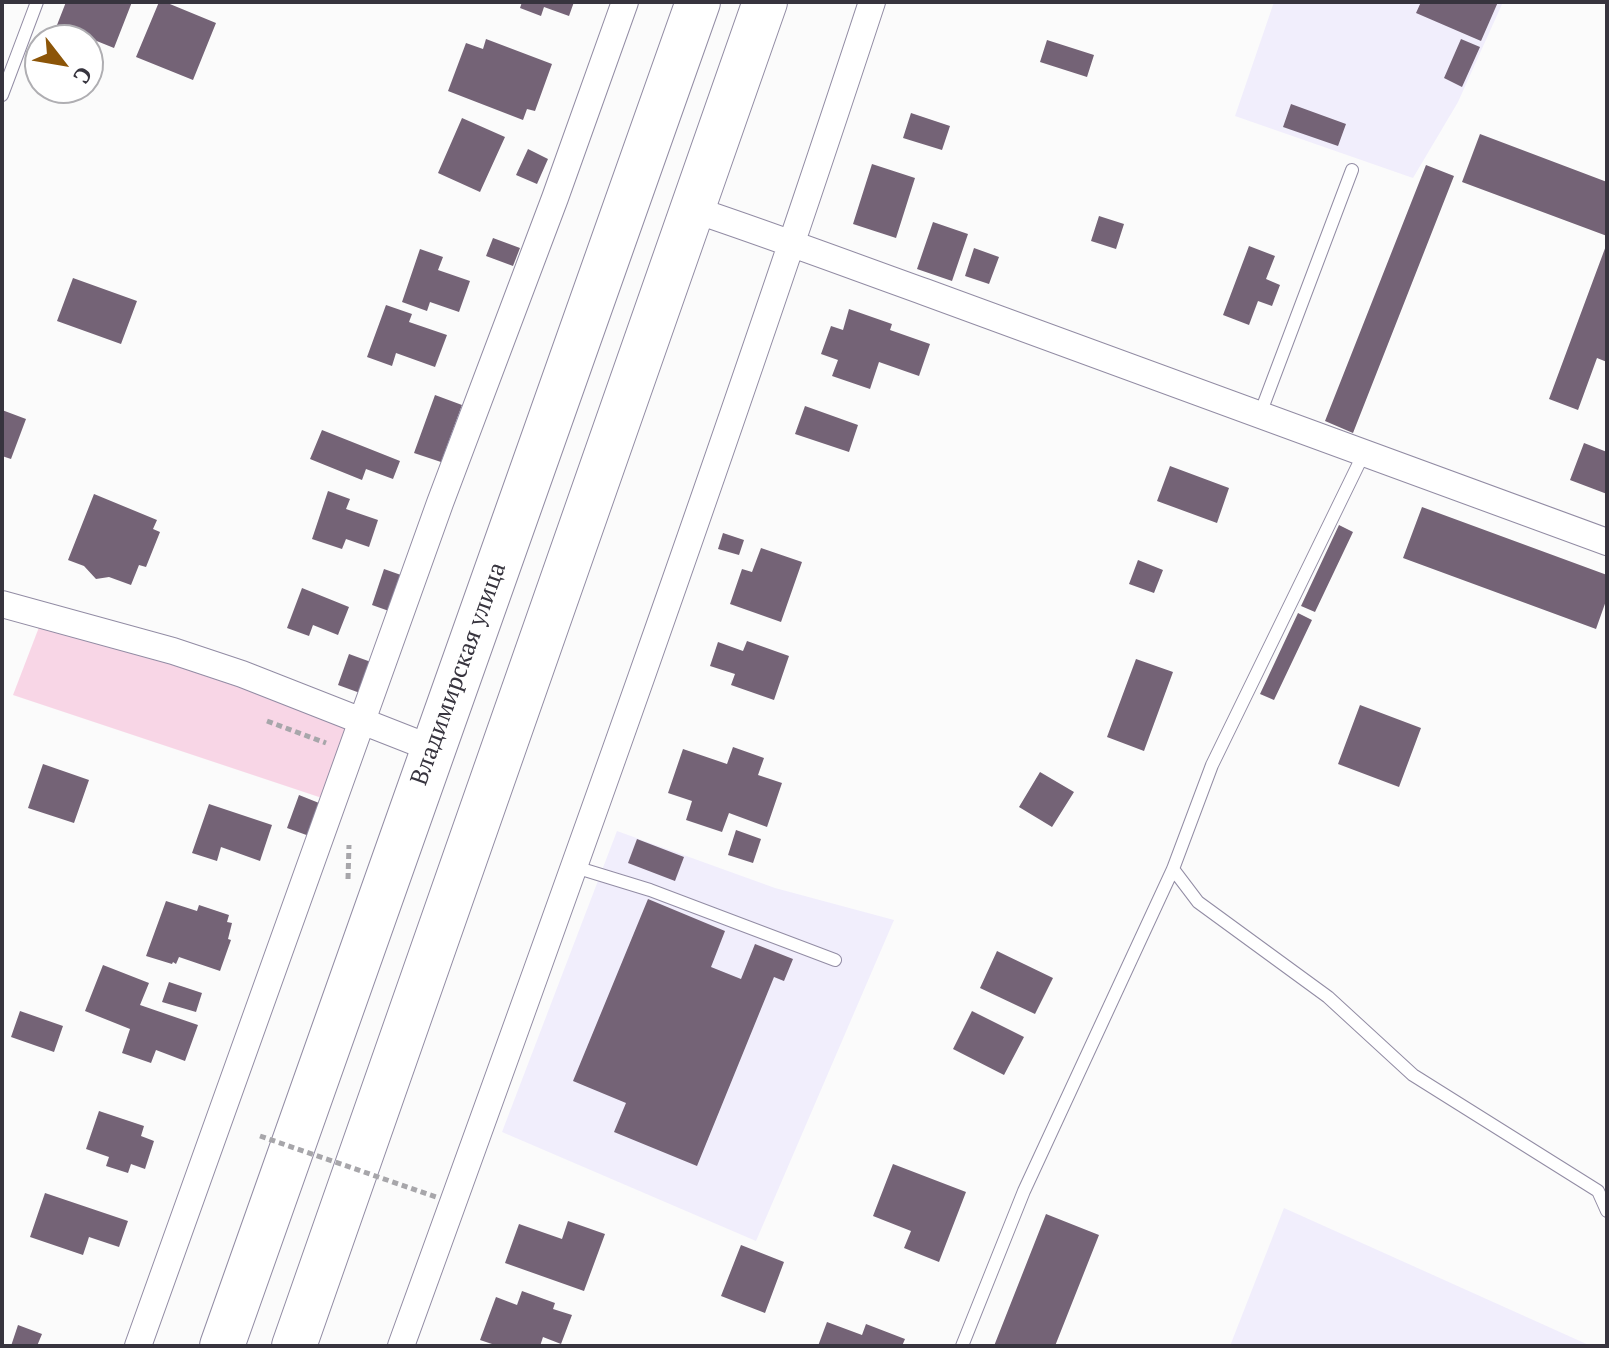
<!DOCTYPE html>
<html>
<head>
<meta charset="utf-8">
<style>
	body { margin:0 }
	#map { position:relative; width:1609px; height:1348px; overflow:hidden; background:#fbfbfb; font-family:"PT Serif",serif }
	canvas { display:block }
	.frame { position:absolute; inset:0; border:4px solid #37343e; pointer-events:none }
	.north { position:absolute; left:24px; top:24px; width:80px; height:80px; box-sizing:border-box; background:#fff; border:2px solid #afaeb2; border-radius:50%; rotate:121deg; font-size:22px; font-weight:700; line-height:32px; text-align:center; color:#37343e }
	.north::after { content:''; display:block; margin:auto; width:28px; height:36px; background:#8c5508; clip-path:polygon(50% 0,100% 100%,50% 72%,0 100%) }
</style>
</head>
<body>
<div id="map">
<canvas width="1609" height="1348"></canvas>
<div class="frame"></div>
<div class="north">С</div>
</div>
<script>
const ctx = document.querySelector('canvas').getContext('2d');
ctx.lineJoin = 'round';
function paint(path, color) { ctx.fillStyle = color; ctx.fill(path, 'evenodd'); }
function strokePath(path, color, width, dash) { ctx.strokeStyle = color; ctx.lineWidth = width; ctx.lineCap = dash ? 'butt' : 'round'; ctx.setLineDash(dash || []); ctx.stroke(path); }
function drawText(font, color, halo, rows, align = 'center') {
  ctx.font = font + ' "PT Serif",serif'; ctx.lineWidth = 8; ctx.setLineDash([]); ctx.textBaseline = 'middle'; ctx.strokeStyle = halo; ctx.fillStyle = color; for (const [text, x, y, turn = 0] of rows) {
    ctx.save(); ctx.translate(x, y); ctx.rotate((+turn || 0) * Math.PI / 180); ctx.textAlign = isNaN(turn) ? turn : align; if (halo) ctx.strokeText(text, 0, 0); ctx.fillText(text, 0, 0); ctx.restore();
  }
}
paint(new Path2D(`
	M1274,2H1503L1458,102L1413,178L1235,116Z
	M617,831L775,888L894,920L756,1241L502,1132Z
	M1284,1208L1591,1346H1230Z`), '#f1eefc');
paint(new Path2D(`
	M41,622L257,686L357,724L328,800L13,695Z`), '#f8d6e6');
paint(new Path2D(`
	M66,2H132L114,48L57,25Z
	M159,2H165L216,23L193,80L136,57Z
	M522,2H574L569,16L544,7L541,16L520,8Z
	M1421,2H1498L1481,41L1416,13Z
	M486,39L552,64L535,111L527,109L523,120L448,91L466,43L483,49Z
	M1461,39L1480,47L1462,87L1444,78Z
	M1047,40L1094,55L1087,77L1040,62Z
	M1291,104L1346,124L1338,146L1283,127Z
	M911,113L950,126L942,150L903,138Z
	M462,118L505,137L480,192L438,173Z
	M1480,134L1607,182V236L1462,182Z
	M528,149L548,159L537,184L516,175Z
	M872,164L915,178L896,238L853,224Z
	M1426,165L1454,176L1353,433L1325,421Z
	M1099,216L1124,224L1116,249L1091,241Z
	M933,222L968,234L952,281L917,269Z
	M493,238L520,248L513,266L486,256Z
	M1607,243V362L1597,358L1578,410L1549,399Z
	M1249,246L1275,256L1266,279L1280,285L1272,306L1258,301L1249,325L1223,315Z
	M974,248L999,257L989,284L965,276Z
	M420,249L443,257L438,270L470,281L459,312L430,302L427,311L402,302Z
	M73,278L137,301L121,344L57,321Z
	M386,305L412,314L409,322L447,335L435,367L396,353L392,366L367,357Z
	M849,309L892,324L890,330L930,344L919,376L879,362L870,389L832,376L838,360L821,354L831,326L843,330Z
	M435,395L462,405L441,462L414,453Z
	M805,406L858,425L849,452L795,434Z
	M2,410L26,419L11,459L2,456Z
	M322,430L400,461L393,479L366,469L362,480L310,459Z
	M1584,443L1607,452V494L1570,480Z
	M1170,466L1229,488L1217,523L1157,501Z
	M328,491L350,499L346,509L378,520L369,547L346,539L342,549L312,539Z
	M94,494L157,520L153,529L160,532L146,567L139,565L131,585L109,577L96,579L84,566L68,560Z
	M1422,507L1607,575V598L1596,629L1403,558Z
	M1339,525L1353,532L1315,612L1301,606Z
	M723,533L744,540L739,555L718,549Z
	M761,548L802,562L781,622L730,604L742,569L752,572Z
	M1138,560L1163,570L1154,593L1129,584Z
	M384,569L401,575L389,611L372,605Z
	M302,588L349,607L338,635L313,625L309,636L287,628Z
	M1298,613L1312,620L1274,700L1260,694Z
	M747,641L789,656L774,700L731,685L735,674L710,666L718,642L743,651Z
	M349,654L371,662L360,693L338,685Z
	M1136,659L1173,672L1144,751L1107,737Z
	M1360,705L1421,728L1399,787L1338,764Z
	M733,747L764,758L758,775L782,783L767,827L729,813L722,832L686,820L692,801L668,793L683,749L727,764Z
	M43,764L89,780L74,823L28,808Z
	M1040,772L1074,792L1052,827L1019,807Z
	M299,795L324,805L312,837L287,828Z
	M209,804L272,825L260,861L221,847L217,861L192,853Z
	M736,830L761,839L753,863L728,855Z
	M637,839L684,857L675,881L628,863Z
	M648,899L725,931L711,967L741,979L755,944L793,959L784,981L774,977L697,1166L614,1132L626,1103L573,1081Z
	M166,901L197,911L199,905L229,915L227,922L232,923L228,939L231,940L220,971L179,957L176,964L173,962L172,964L146,956Z
	M997,951L1053,978L1035,1014L980,988Z
	M103,965L149,983L140,1005L198,1025L185,1061L156,1050L151,1063L122,1053L130,1029L85,1011Z
	M169,982L202,993L196,1012L162,1002Z
	M20,1011L63,1026L54,1052L11,1037Z
	M972,1011L1024,1037L1004,1075L953,1049Z
	M99,1111L144,1126L141,1136L154,1141L145,1169L131,1164L128,1173L106,1166L109,1157L86,1149Z
	M893,1164L966,1192L939,1262L904,1248L911,1231L873,1216Z
	M45,1193L128,1221L119,1247L89,1237L83,1255L30,1237Z
	M1046,1214L1099,1235L1055,1346H994Z
	M568,1221L605,1234L584,1291L505,1263L519,1224L562,1239Z
	M741,1245L784,1262L765,1313L721,1296Z
	M522,1291L555,1303L553,1309L572,1315L561,1344L543,1337L540,1346H498L480,1340L496,1297L517,1305Z
	M827,1322L862,1335L866,1324L905,1339L902,1346H818Z
	M18,1325L42,1334L37,1346H11Z`), '#746376');
const lane = new Path2D(`
	M2,95L37,2
	M1260,414L1352,170
	M575,867L650,890L835,960
	M1173,869L1198,902L1328,997L1413,1075L1598,1191L1607,1211
	M962,1346L1024,1191L1173,869L1212,765L1364,453`);
const street = new Path2D(`
	M692,209C770,235 847,264 925,292C1153,374 1379,460 1607,542
	M2,604L173,651L242,674L433,749
	M138,1346L440,503L555,198L625,2
	M401,1346C563,900 724,453 872,2`);
const highway = new Path2D(`
	M222,1346L698,2
	M294,1346L765,2`);
strokePath(lane, '#928ca4', 14);
strokePath(street, '#928ca4', 28);
strokePath(highway, '#928ca4', 46);
strokePath(new Path2D(`
	M267,721L326,743
	M348,879L349,845`), '#a7a6aa', 5, [6, 4]);
strokePath(lane, '#fff', 12);
strokePath(street, '#fff', 26);
strokePath(highway, '#fff', 44);
strokePath(new Path2D(`
	M260,1136L439,1198`), '#a7a6aa', 5, [6, 4]);
drawText('24px', '#37343e', '#fff', [
	["Владимирская улица",459,674,-70]
]);
</script>
</body>
</html>
